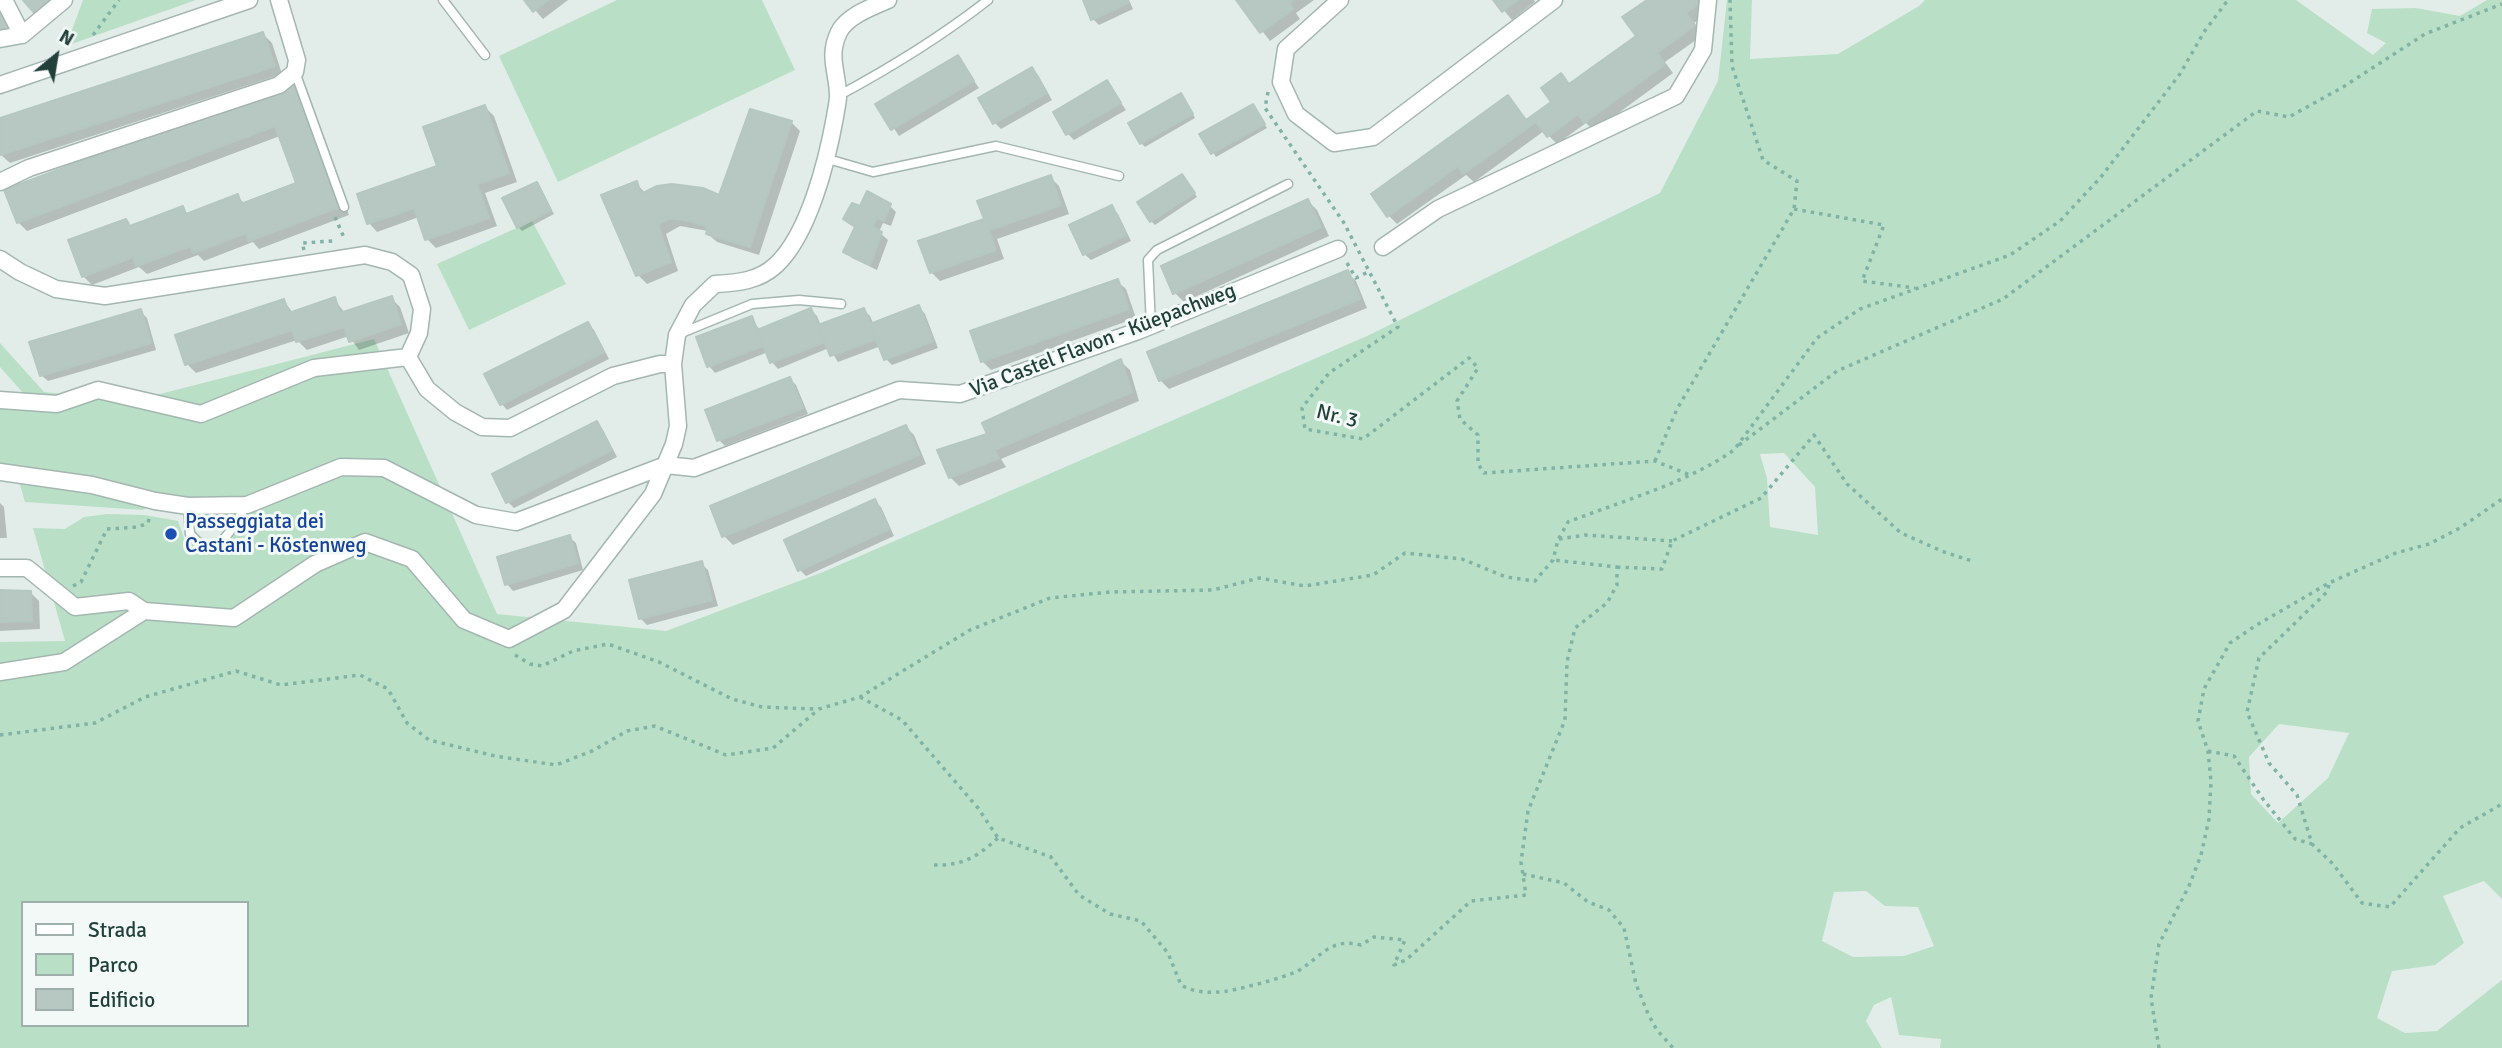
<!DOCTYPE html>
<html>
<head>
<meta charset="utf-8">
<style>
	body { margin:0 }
	#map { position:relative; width:2502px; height:1048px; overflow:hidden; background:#e2ede9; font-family:Signika,sans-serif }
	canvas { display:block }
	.legend { position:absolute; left:21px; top:901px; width:228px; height:126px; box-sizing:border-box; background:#f3f9f7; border:2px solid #9fafab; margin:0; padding:9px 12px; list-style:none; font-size:21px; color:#214039 }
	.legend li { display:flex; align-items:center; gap:14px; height:35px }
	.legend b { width:35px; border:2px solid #9fafab }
	.north { position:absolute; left:21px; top:21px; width:70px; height:70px; -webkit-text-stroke:5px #f3f9f7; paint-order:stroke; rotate:30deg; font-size:19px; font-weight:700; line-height:28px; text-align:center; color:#214039 }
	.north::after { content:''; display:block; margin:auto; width:24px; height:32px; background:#214039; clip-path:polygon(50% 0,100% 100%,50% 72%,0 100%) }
</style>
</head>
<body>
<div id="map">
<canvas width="2502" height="1048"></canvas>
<ul class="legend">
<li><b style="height:9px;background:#fff"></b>Strada</li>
<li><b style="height:19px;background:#b9e0c6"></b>Parco</li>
<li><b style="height:19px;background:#b7c8c2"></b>Edificio</li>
</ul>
<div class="north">N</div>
</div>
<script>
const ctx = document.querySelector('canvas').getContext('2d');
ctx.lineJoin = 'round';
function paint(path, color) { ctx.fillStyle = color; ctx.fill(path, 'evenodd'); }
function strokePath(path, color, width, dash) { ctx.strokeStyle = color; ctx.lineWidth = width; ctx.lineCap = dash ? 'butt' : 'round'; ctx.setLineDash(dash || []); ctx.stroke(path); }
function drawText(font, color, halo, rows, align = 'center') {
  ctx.font = font + ' Signika,sans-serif'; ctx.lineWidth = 6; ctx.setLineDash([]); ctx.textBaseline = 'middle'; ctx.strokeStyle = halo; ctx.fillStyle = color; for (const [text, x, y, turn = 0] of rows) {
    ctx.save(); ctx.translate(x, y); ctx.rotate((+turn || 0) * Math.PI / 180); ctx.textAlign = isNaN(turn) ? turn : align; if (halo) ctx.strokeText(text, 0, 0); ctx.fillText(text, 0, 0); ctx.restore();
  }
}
paint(new Path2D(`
	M83,0H196L66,46Z
	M617,0H762L795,70L558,182L499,56Z
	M1727,0H1752L1750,59L1838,54L1919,6L1925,0H2296L2373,55L2386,43L2367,33L2372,9L2416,8L2460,16L2487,0H2502V899L2484,881L2443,896L2464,943L2435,965L2392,971L2377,1018L2405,1033L2437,1031L2502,980V1048H1940L1941,1039L1899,1035L1891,997L1874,1005L1866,1021L1882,1048H0V642L65,641L33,528L65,529L84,517L107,514L145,515L178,521L184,538L213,548L247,505L232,500L206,498L186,502L155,501L143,510L25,502L18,478L0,475V391L24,394L0,367V343L44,392L133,401L374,339L497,614L666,631L823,572L1367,336L1660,193L1718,81ZM1784,453L1815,487L1818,535L1770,527L1767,478L1760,454ZM2279,724L2349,733L2328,778L2278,823L2251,794L2249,757ZM1866,891L1885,906L1918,907L1934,946L1904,956L1853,957L1822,941L1834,892ZM23,903H247V1025H23Z
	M532,221L566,284L469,330L437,264Z`), '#b9e0c6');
paint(new Path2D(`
	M526,0H568L543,19Z
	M1084,0H1129L1133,9L1099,25L1093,19Z
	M1238,0H1314L1296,13L1300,19L1270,41Z
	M1495,0H1534L1535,2L1512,20Z
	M1650,0H1705L1712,10L1694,23L1703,35L1665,62L1673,73L1594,131L1586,123L1557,144L1544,131L1474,182L1466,175L1397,224L1389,216L1508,97L1528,121L1554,103L1561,75L1571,85L1638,37Z
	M263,34L272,43L282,74L10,163L1,155L0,120Z
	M957,57L979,88L899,136L878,104Z
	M1031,69L1038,75L1052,100L1001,129L995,123Z
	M294,83L303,91L349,215L259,249L253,242L204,261L198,255L147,274L139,267L92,285L83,276L126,221L132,227L182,208L189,215L237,196L245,204L298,184L280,136L27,231L18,222Z
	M1107,83L1126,110L1074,140L1067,133Z
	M1185,99L1195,118L1145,147L1141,143Z
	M1253,106L1267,128L1216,157L1202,135Z
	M485,107L494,116L517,182L485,193L497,226L436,248L427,239L419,217L377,232L369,223L439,167Z
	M791,122L800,131L759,255L717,242L708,234V231L680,226L666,234L678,271L647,284L638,275L636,183L646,194L720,197Z
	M1050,177L1059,186L1069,214L997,239L1004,259L940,281L931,272L986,220Z
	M1186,180L1197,197L1155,225L1151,221Z
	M537,184L554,214L522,231L518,227Z
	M1308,201L1317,210L1329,236L1184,302L1175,293Z
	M890,206L896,212L891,226L883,223L879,232L888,240L877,270L852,258L845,251L856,228L845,219Z
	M1111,207L1118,214L1131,241L1091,260L1084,254Z
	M1347,272L1356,281L1367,308L1169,389L1160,380Z
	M1117,281L1126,289L1136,318L991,370L982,361Z
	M391,298L400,307L409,333L359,350L349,336L307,350L297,340L196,373L187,364L284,301L293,313L334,299L345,313Z
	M919,307L925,314L938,348L892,365L886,359L881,346L838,362L829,348L778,369L772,362L768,352L715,373L709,366L751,318L760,330L811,310L817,316L821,326L864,310L870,316L874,325Z
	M140,311L147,318L156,350L48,381L41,375Z
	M588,324L594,330L609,359L507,410L501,403Z
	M1121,362L1130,370L1139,401L1001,459L1006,467L959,486L950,477L990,436Z
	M790,379L796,385L808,414L725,446L719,440Z
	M596,423L603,430L617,457L514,508L508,502Z
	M906,427L914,435L926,464L733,545L724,536Z
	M874,501L881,507L894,536L806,576L800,570Z
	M0,503L4,507L7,538H0Z
	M569,537L576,543L583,570L513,591L507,584Z
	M701,563L708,570L718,606L647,625L641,619L631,582Z
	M0,592H30L39,601L40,629L0,631Z`), '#0003');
const building = new Path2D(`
	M23,0H54L36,15Z
	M524,0H548L533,12Z
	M1083,0H1127L1128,3L1091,20Z
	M1236,0H1293L1289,3L1293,9L1260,33Z
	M1493,0H1517L1502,12Z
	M1647,0H1704L1686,13L1695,25L1657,53L1665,64L1584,123L1578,114L1547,137L1536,122L1463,174L1458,166L1387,217L1371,194L1508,95L1526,120L1551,102L1541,88L1561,73L1569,84L1636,36L1622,17Z
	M4,2L11,34L0,37V3Z
	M263,32L275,66L0,155V118Z
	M958,55L974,81L891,130L875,104Z
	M1032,67L1047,93L993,124L978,98Z
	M1107,80L1121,103L1066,135L1053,112Z
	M294,81L342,206L249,241L246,233L193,253L191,246L136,266L133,257L82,277L68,240L126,219L130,226L183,206L186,214L238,194L241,204L296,183L275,126L17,223L4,190Z
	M1181,93L1193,114L1140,144L1128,123Z
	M1253,104L1265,124L1211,154L1199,134Z
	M485,105L509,173L477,184L489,218L425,240L414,208L367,224L357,194L437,166L423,127Z
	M750,109L792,121L750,247L706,234L708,227L690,221L670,218L658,225L671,262L636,276L601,195L637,181L641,194L657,186L672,184L703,188L719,195Z
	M1182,174L1195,193L1150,222L1137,202Z
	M1051,175L1061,205L989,230L996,250L930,273L918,241L984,219L977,201Z
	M537,182L551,210L517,228L502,198Z
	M867,191L891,204L884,221L877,218L872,226L882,232L870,265L843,252L855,227L843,219L852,203L860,206Z
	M1308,199L1321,227L1173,294L1161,266Z
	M1112,205L1126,235L1083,255L1069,225Z
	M1348,270L1360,299L1159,381L1147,352Z
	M1118,279L1129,309L981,362L970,331Z
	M392,296L401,324L349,342L344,327L296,342L292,330L185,365L175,335L284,299L289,313L335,297L340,313Z
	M919,305L933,341L884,360L870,324Z
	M811,308L825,342L770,363L757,330Z
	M864,308L876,339L830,356L818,325Z
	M141,309L151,343L40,376L29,342Z
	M752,316L763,346L707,367L696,337Z
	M588,322L604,352L500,405L484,374Z
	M1121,359L1132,392L994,450L999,458L949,478L937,450L987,434L982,423Z
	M790,377L803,408L717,441L705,410Z
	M597,421L612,450L506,503L492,474Z
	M906,425L919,455L722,537L710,506Z
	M875,499L889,529L798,571L784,540Z
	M570,535L578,563L505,585L497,557Z
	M702,561L712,600L639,619L629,580Z
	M0,590L31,591L32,621L0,622Z`);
paint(building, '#b7c8c2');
strokePath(building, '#b4c8c0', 2);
const service = new Path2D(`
	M443,0L485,55
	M295,72L344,207
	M838,96C890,68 942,36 988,0
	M828,159L873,172L996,146L1119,176
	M1151,326L1148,260L1157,250L1288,184
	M679,334L752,304L799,300L841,304
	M188,506L190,534L198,542L213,548C229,538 236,520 247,505`);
const minor = new Path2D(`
	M1340,0L1286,49L1281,82L1296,114L1334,143L1373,137L1554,0
	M22,35L64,0
	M0,39L22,35L4,0
	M0,85L249,0
	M0,182L29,168L279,85L295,72L297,60L279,0
	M1383,247L1438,209L1676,96L1703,50L1708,0
	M0,259L20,272L56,289L105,296L365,255L392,262L411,275L422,309L419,333L408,357
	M408,357L427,389L455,412L482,427L510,428L613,376L660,364H673
	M0,400L57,404L98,390L201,414L314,368L408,357
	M0,472L92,485L155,501L188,506L247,505L341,467L384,468L476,515L516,522L666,465L694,468L899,390L960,394L1138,331L1338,249
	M0,568H27L75,607L129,601L144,611
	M0,672L64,662L144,611L234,618L315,564L365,542L412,559L464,620L509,639L564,610L653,494L674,444L678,426L673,364L677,335L693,305L715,284C737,283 759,281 776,265C809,234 827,161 835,117C836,110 838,102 838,96C838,72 827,57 839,32C847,16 872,7 888,0`);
strokePath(service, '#a4b6b1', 11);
strokePath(minor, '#a4b6b1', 19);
strokePath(new Path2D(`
	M93,35L119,0
	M1268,92L1265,108L1344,223L1398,327L1329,373L1302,408L1305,429L1363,439L1469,358L1478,368L1457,401L1460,419L1478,435V464L1484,473L1655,461L1690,475
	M1794,209L1884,225L1862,281L1915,288
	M335,217L345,240
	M304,250L302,243L333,241
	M1347,263L1356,278L1370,271
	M1739,445L1837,371L2003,299L2257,111L2289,117L2343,87L2425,34L2502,4
	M1655,461L1677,409L1794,209L1797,181L1763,160L1732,66L1730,0
	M1559,539L1585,535L1672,541
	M1617,567L1662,569L1672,541L1761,498L1814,435L1847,484L1901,533L1944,552L1972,561
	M2329,585L2327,592L2259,658L2247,712L2269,763L2297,795L2312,844L2333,864L2362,903L2390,907L2460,828L2502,804
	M73,586L81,582L107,529L138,527L148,523L150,515
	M515,655L530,664L542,666L573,651L608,644L659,662L732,699L762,707L816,709
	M860,697L902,720L978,808L998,838L1051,857L1079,895L1110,914L1141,921L1168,953L1181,985C1191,991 1205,993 1218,992C1232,992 1286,977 1298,971C1321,957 1331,937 1361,945L1374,937L1405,940L1394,965L1406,960L1471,901L1526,895L1521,862L1528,811L1565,720L1567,662L1575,628L1607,603L1617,585V567L1553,560
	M0,735L95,723L145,697L236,671L281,685L360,675L388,689L407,723L429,740L495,756L556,765L592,751L627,731L655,726L726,755L773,748L819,709L860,697L970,630L1050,598L1110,592L1213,590L1259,578L1305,586L1373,575L1405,553L1462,559L1506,577L1535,581L1553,560L1558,540L1568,522C1622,501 1687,483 1734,450L1817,338L1860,309L2010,255L2060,221L2101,177L2180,74L2204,32L2228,0
	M2208,751L2234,756L2263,799L2295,839L2312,844
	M934,865C963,866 978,856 998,838
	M1523,874L1564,883L1588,902L1609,910L1624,928L1636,984L1648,1014L1657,1030L1673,1048
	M2159,1048L2151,998L2159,944L2189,886L2201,855L2209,819L2211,781L2208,751L2198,721L2204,689L2230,643L2255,626L2329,583L2396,553L2429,544L2460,528L2502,499`), '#80b3a6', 3.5, [3.5, 5]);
strokePath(service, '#fff', 8);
strokePath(minor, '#fff', 16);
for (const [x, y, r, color] of [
	[171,534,7,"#1a4fb4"]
]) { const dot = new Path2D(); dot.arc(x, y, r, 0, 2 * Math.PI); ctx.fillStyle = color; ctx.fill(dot); strokePath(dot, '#f3f9f7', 2.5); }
drawText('21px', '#214039', '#f3f9f7', [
	["Via Castel Flavon - Küepachweg",1103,341,-21],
	["Nr. 3",1337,417,14]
]);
drawText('21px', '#164399', '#f3f9f7', [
	["Passeggiata dei",185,522],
	["Castani - Köstenweg",185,546]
], 'left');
</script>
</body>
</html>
